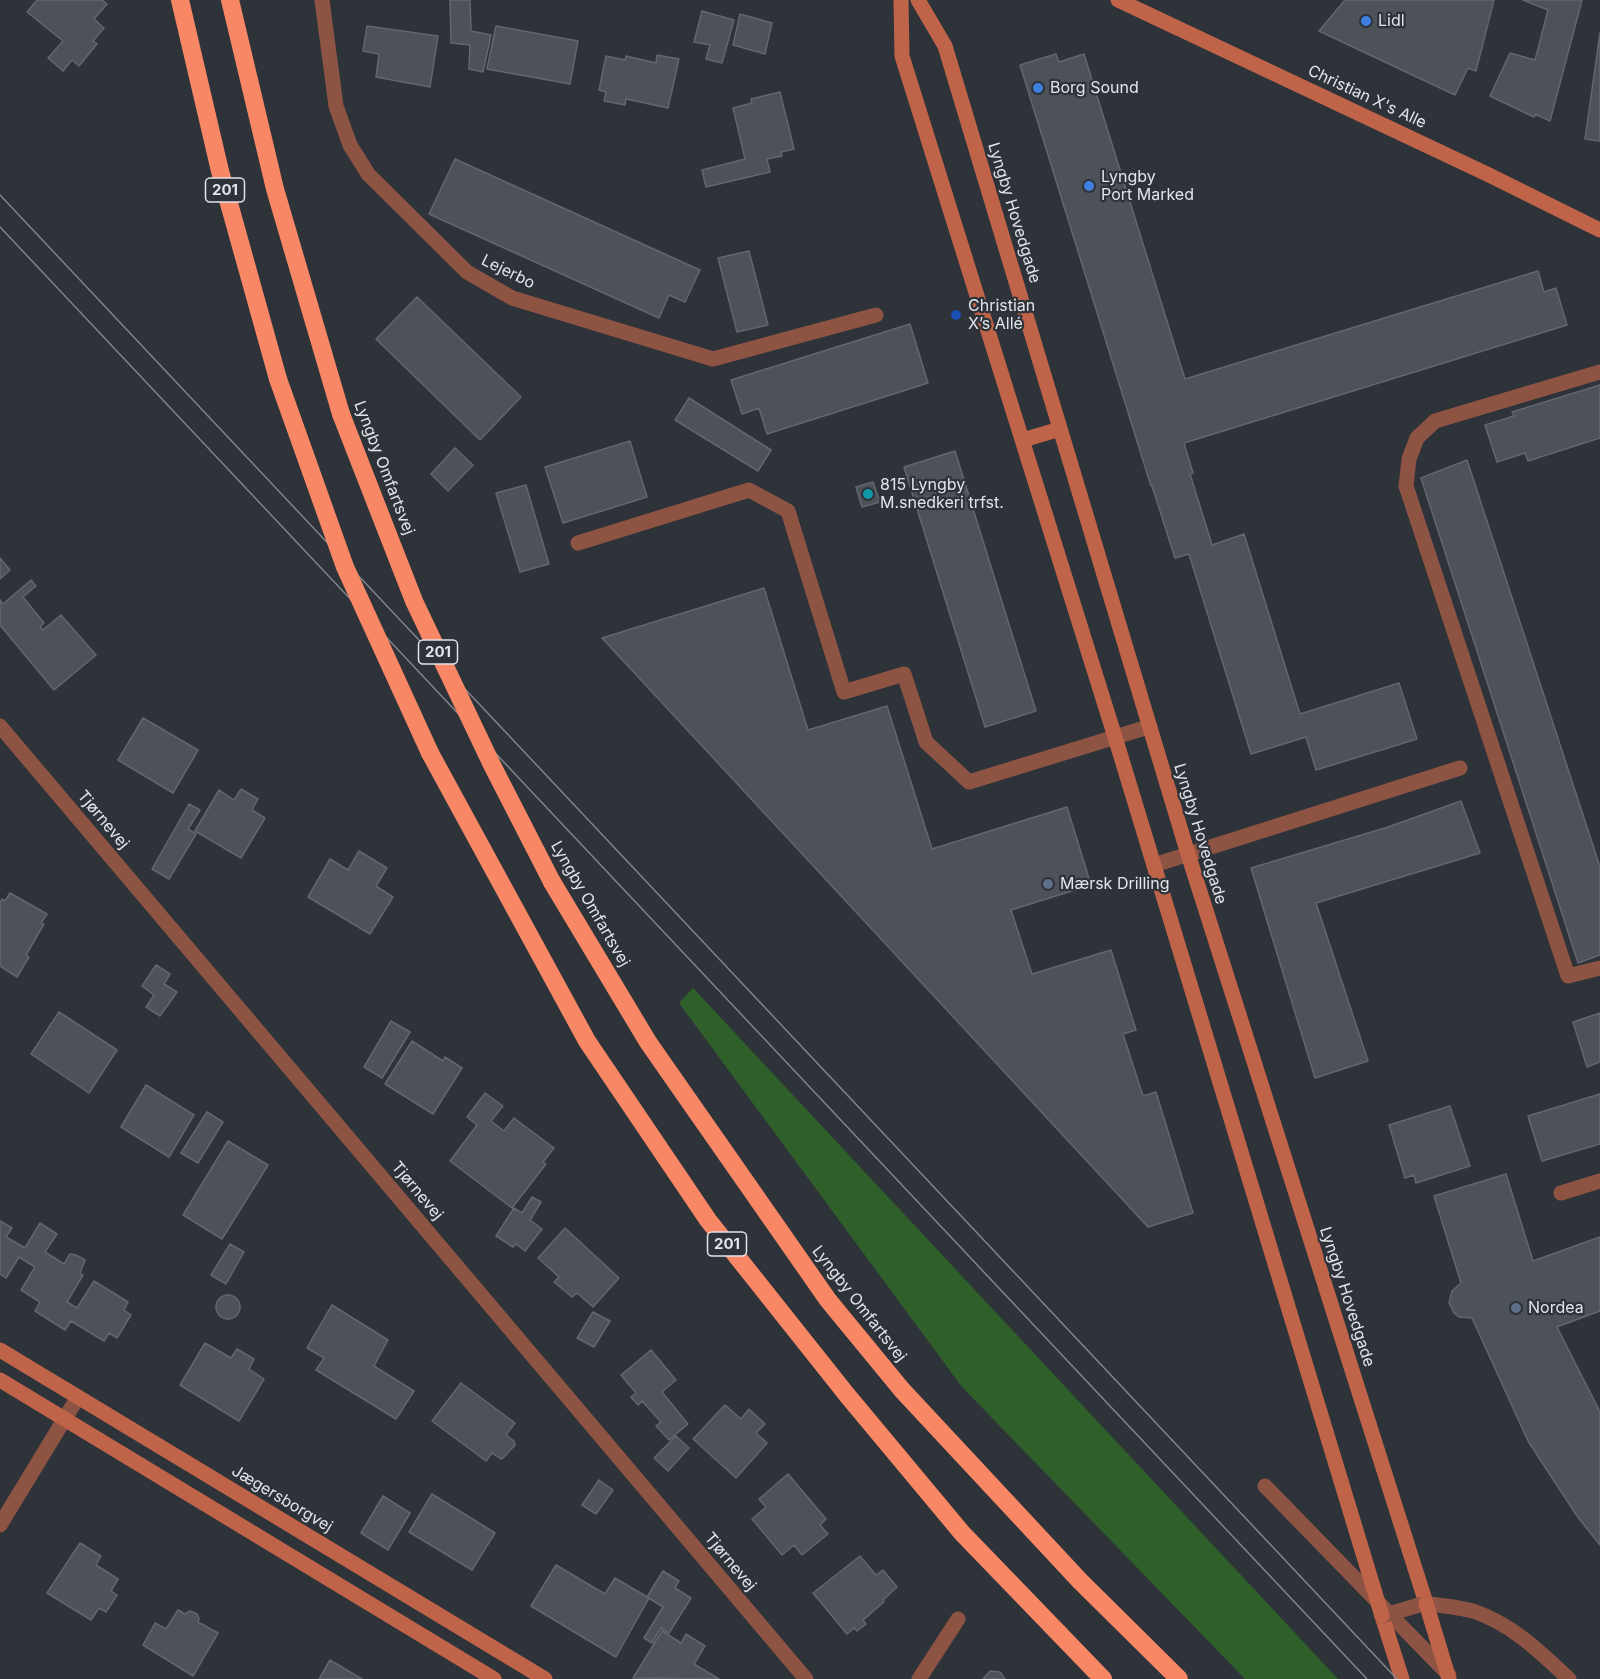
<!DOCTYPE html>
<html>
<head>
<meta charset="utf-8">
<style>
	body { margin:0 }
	canvas { display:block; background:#2e3239 }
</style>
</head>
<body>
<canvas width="1600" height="1679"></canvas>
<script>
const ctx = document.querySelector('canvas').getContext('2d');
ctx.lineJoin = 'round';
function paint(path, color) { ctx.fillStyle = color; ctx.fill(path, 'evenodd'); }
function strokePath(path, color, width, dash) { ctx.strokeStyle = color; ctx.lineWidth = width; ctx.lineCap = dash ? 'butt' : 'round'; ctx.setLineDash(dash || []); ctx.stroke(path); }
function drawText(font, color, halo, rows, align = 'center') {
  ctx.font = font + ' Inter,sans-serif'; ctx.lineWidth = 4.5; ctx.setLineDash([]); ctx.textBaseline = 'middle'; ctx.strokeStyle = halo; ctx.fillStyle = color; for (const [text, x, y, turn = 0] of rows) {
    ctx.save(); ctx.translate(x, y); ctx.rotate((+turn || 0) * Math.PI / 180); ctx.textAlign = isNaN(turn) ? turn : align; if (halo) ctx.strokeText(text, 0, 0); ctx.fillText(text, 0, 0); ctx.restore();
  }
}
paint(new Path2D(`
	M693,988L1338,1679H1245L962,1387L679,1003Z`), '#2f602a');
const building = new Path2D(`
	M37,0H102L107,4L94,19L104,28L93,41L97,44L79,66L72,60L63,71L48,58L63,41L27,12Z
	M450,0H470L471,31L491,35L483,72L469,69L470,45L451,43Z
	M1345,0H1494L1476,71L1468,68L1455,95L1319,31Z
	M1523,0H1582L1550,121L1535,114L1534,117L1490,96L1510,53L1535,60L1548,10Z
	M702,11L734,20L722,63L706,59L710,45L694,42Z
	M740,14L772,23L765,54L733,45Z
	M367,26L438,36L430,87L376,77L379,54L363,51Z
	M496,26L578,41L570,84L487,69Z
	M1600,33V141L1585,139Z
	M1056,54L1059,62L1084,54L1185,379L1538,271L1544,292L1556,288L1567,325L1184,443L1193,473L1190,474L1212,545L1244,534L1300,714L1399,683L1417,739L1316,770L1306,737L1251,754L1189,554L1175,558L1152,486H1151L1020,65Z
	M657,55L679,59L668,108L626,99L625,105L604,101L606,92L599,90L606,56L625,60L626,56L656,63Z
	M780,92L794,149L781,152L782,156L767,159L770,172L706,187L702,170L745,159L733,108L752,103L751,99Z
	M455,159L700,270L685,302L669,295L659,318L429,214Z
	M749,251L768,325L737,332L718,258Z
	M417,297L521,397L480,440L376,339Z
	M910,324L928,383L767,434L759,408L742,414L731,380Z
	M1600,385V438L1528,461L1525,453L1497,462L1485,425L1514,416L1512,412Z
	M689,398L771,450L758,471L675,420Z
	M630,441L647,497L563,523L545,467Z
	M455,448L473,465L448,491L431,474Z
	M955,451L1036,711L985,727L904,467Z
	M1467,460L1600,867V955L1578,963L1421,478Z
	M873,482L880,502L862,507L856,487Z
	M526,485L549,564L520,572L496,493Z
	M0,558L10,570L0,579Z
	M31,580L36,586L23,597L44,623L40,627L43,630L61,615L96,655L54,690L0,625V600L3,604Z
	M764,588L808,730L887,706L932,849L1067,807L1091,885L1011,910L1032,974L1111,950L1136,1030L1123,1034L1143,1096L1156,1092L1193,1213L1148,1227L602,638Z
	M143,718L198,750L173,793L118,760Z
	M241,789L258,799L252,810L265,818L241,858L195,831L219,790L234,800Z
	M1461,801L1480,853L1316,903L1368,1061L1315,1078L1251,868L1388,827Z
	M189,804L200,810L188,829L196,834L169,879L152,869Z
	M359,851L387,868L376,886L393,897L370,934L308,897L330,859L348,870Z
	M10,893L47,914L41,923L44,924L26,955L29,957L17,977L0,966V903L2,899L5,901Z
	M156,965L170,974L164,984L177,992L160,1016L146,1007L154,995L142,986Z
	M59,1012L117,1050L89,1093L31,1054Z
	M1600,1013V1062L1587,1067L1573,1022Z
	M391,1021L410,1032L382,1078L364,1067Z
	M412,1041L443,1061L445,1057L462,1068L433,1114L385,1084Z
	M146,1085L194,1115L169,1157L121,1127Z
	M485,1093L503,1106L491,1121L504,1131L514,1118L554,1148L543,1162L546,1164L512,1208L450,1161L477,1125L467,1117Z
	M1600,1094V1144L1542,1161L1528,1116Z
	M1450,1106L1470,1166L1416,1183L1414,1175L1405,1178L1389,1125Z
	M207,1112L223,1122L198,1163L181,1153Z
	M228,1141L268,1165L222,1239L183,1215Z
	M1506,1174L1533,1261L1600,1237V1311L1557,1327L1600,1412V1545L1577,1516L1528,1441L1472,1318L1459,1317L1454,1313L1449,1303L1452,1291L1461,1283L1434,1196Z
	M532,1197L541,1202L530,1220L542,1229L525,1251L516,1244L513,1247L496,1236L514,1208L522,1213Z
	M0,1221L12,1228L6,1237L25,1248L40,1223L57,1234L45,1252L64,1264L70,1254L76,1255L85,1260L80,1273L83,1275L67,1302L77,1308L94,1281L128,1302L124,1310L131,1315L117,1338L109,1333L104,1341L71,1321L65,1330L35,1311L40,1302L21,1290L35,1267L19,1257L6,1278L0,1274Z
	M565,1228L619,1278L593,1307L577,1293L572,1297L554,1282L559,1277L538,1258Z
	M230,1244L244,1252L226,1284L211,1275Z
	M216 1307a12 12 0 1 1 24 0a12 12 0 1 1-24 0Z
	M332,1305L388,1340L374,1366L414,1391L396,1419L316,1370L324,1358L307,1348Z
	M593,1312L610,1321L594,1347L577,1338Z
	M205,1343L231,1358L237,1349L254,1359L249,1369L264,1379L239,1421L180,1385Z
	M651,1350L676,1380L662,1392L688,1424L669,1440L656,1426L661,1422L642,1401L638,1405L631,1397L636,1393L621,1375Z
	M461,1383L515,1423L506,1435L514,1441L515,1445L503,1458L501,1459L492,1453L486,1461L432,1421Z
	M725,1405L741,1419L749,1409L765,1424L756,1433L767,1443L736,1478L693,1439Z
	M676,1436L689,1448L668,1471L654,1458Z
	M788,1474L826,1519L820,1525L828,1534L802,1555L794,1545L782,1555L752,1519L766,1507L759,1499Z
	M599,1480L613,1490L596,1514L582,1505Z
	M432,1494L495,1533L472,1570L409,1532Z
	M383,1496L410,1513L388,1550L361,1533Z
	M80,1543L101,1556L96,1565L118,1579L111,1591L117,1595L106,1612L99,1608L91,1620L47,1593Z
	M860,1556L876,1575L883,1570L897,1587L883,1600L884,1602L863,1620L866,1624L857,1631L854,1628L847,1634L813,1593Z
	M556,1565L605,1594L615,1578L649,1598L616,1657L531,1606Z
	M663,1571L679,1581L675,1588L691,1598L669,1633L661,1628L652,1643L644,1638L663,1607L647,1597Z
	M178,1610L185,1614L190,1611L197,1614L199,1618L198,1622L218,1633L193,1676L143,1645L155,1623L166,1629Z
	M662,1631L681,1643L686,1634L705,1646L694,1664L719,1679L633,1678Z
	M330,1660L362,1679H319Z
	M990,1671L1000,1672L1005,1679H983Z`);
paint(building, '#4d5158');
strokePath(building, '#62666e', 1.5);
strokePath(new Path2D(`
	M1600,372L1435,421L1417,438L1409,459L1406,486L1568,976L1600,968
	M578,543L749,490L788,511L844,692L904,674L926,742L969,782L1148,727
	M1154,865L1460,768
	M1561,1193L1600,1181
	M1265,1486L1449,1675`), '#8e5443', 15);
strokePath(new Path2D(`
	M322,0L336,106L350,145L368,174L467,272L512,298L713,359L876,315
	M0,726L806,1679
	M0,1525L78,1397
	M1426,1603C1441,1606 1458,1607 1473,1611C1512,1624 1540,1652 1569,1679
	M919,1679L958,1619`), '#8e5443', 15);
strokePath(new Path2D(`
	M901,0L902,56L1115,737L1341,1481
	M918,0L945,46L1188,854L1426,1603
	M1118,0L1487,174L1600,230
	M1023,440L1060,429
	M0,1350L545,1679
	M0,1380L494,1679
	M1382,1616L1402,1679`), '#c06449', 15);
strokePath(new Path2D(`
	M180,0L220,171L278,379
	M230,0L275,189L341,414
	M430,753L587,1041L708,1220L847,1395L962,1533L1103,1679
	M552,882L648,1042L828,1300L902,1390L1080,1581L1179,1679`), '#f88765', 18);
strokePath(new Path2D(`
	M0,195L1397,1679
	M0,227L1367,1679`), '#82858b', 1.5);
strokePath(new Path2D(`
	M1382,1616L1426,1603`), '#8e5443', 15);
strokePath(new Path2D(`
	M1341,1481L1382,1616
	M1426,1603L1449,1679`), '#c06449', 15);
strokePath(new Path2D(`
	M278,379L345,567L430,753
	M341,414L414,601L492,765L552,882`), '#f88765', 18);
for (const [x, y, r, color] of [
	[1366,21,6,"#3f7fe0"],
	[1038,88,6,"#3f7fe0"],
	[1089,186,6,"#3f7fe0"],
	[956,315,6,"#1a4fb4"],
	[868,494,6,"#0f9aa8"],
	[1048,884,6,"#5c6f8a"],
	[1516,1308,6,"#5c6f8a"]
]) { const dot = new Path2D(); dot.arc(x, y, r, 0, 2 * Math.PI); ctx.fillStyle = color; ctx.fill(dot); strokePath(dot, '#2e3239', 2); }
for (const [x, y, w] of [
	[225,190,39],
	[438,652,39],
	[727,1244,39]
]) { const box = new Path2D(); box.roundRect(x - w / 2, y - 12, w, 24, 4.5); ctx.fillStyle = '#2e3239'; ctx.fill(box); strokePath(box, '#e2e4e9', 1.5); }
drawText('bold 15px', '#e2e4e9', null, [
	["201",225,190],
	["201",438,652],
	["201",727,1244]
]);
drawText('16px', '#e2e4e9', '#2e3239', [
	["Lidl",1378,21],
	["Borg Sound",1050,88],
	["Lyngby",1101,177],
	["Port Marked",1101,195],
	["Christian",968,306],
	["X’s Allé",968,324],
	["815 Lyngby",880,485],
	["M.snedkeri trfst.",880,503],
	["Mærsk Drilling",1060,884],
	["Nordea",1528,1308]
], 'left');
drawText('16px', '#e2e4e9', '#2e3239', [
	["Christian X's Alle",1367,97,25],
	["Lyngby Hovedgade",1014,213,73],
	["Lejerbo",508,272,26],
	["Lyngby Omfartsvej",384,468,69],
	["Tjørnevej",103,820,50],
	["Lyngby Hovedgade",1200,834,73],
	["Lyngby Omfartsvej",590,904,60],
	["Tjørnevej",417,1191,50],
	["Lyngby Hovedgade",1347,1297,72],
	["Lyngby Omfartsvej",859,1304,52],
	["Jægersborgvej",282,1499,31],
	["Tjørnevej",730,1562,50]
]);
</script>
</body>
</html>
